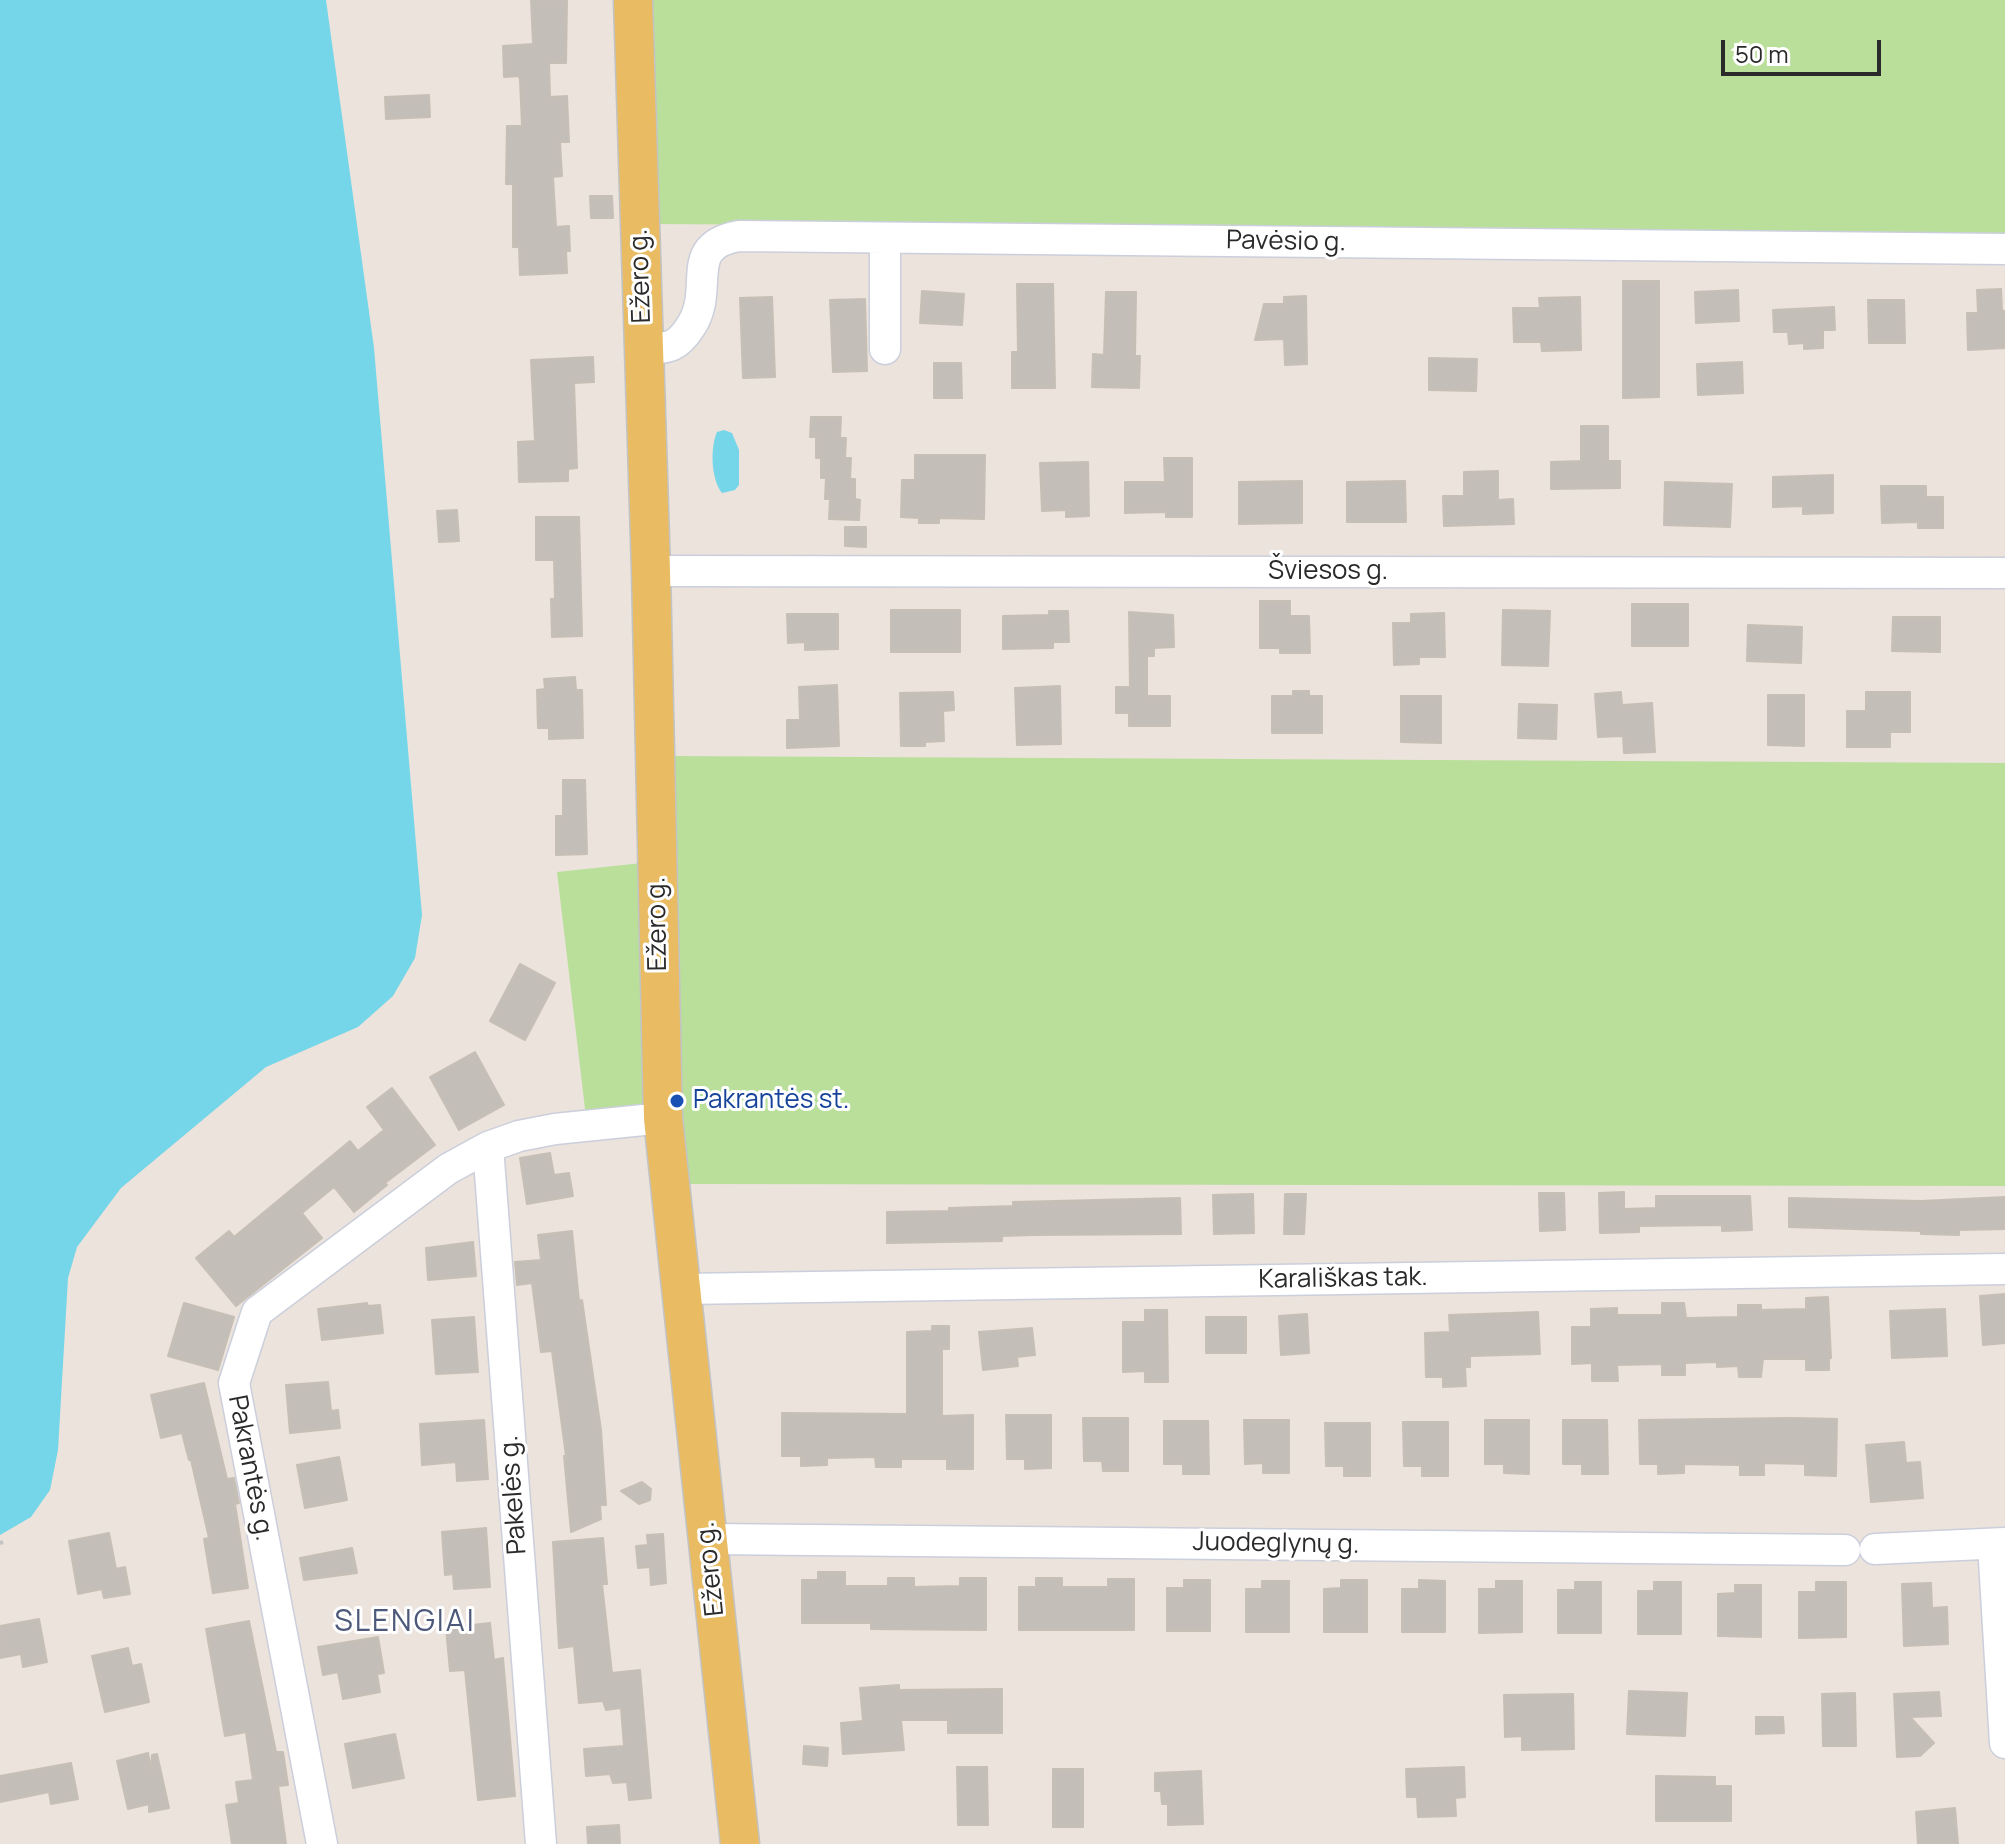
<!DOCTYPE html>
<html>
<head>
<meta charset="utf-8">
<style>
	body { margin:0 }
	#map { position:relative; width:2005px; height:1844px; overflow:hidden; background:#ebe3dc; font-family:Manrope,sans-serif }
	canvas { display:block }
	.scale { position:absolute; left:1721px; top:40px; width:160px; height:36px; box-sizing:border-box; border:4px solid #2a2a2a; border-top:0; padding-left:10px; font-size:24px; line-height:28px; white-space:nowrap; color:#2a2a2a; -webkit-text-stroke:6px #fff; paint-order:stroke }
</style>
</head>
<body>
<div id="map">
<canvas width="2005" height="1844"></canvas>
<div class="scale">50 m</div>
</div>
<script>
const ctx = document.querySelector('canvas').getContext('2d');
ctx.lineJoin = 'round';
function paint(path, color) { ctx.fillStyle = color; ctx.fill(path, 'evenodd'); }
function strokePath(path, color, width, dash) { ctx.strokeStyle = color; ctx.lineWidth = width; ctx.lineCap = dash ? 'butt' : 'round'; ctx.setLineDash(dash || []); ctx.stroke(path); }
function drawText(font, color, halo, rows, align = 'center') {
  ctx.font = font + ' Manrope,sans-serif'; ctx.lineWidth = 6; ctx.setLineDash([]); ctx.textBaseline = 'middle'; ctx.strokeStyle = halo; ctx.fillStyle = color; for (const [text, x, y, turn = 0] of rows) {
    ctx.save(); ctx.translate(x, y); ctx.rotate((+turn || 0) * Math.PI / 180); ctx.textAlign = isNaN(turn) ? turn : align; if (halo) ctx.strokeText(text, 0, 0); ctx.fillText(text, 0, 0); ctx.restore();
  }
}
paint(new Path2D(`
	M650,0H2005V233L655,224Z
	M670,756L2005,763V1186L688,1184L675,1015Z
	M642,863L645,1108L586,1117L557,872Z`), '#badf9b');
paint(new Path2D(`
	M0,0H326L374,348L422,915L415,958L393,996L358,1027L266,1067L121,1188L77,1247L68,1278L58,1450L50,1490L31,1517L0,1535Z
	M724,430L732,433L739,450V485L735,490L722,493C711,479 710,448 717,432Z`), '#74d6e8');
const building = new Path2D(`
	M531,0H567L566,63H549L550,97L567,96L569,142H560L562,176L553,177L556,227L569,226L570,251H566L567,273L520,275L519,247H513V184H506L507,126H522L520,80L519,76L504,77L503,46L533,44Z
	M429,95L430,117L386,119L385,97Z
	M590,196H612L613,218H591Z
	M1623,281H1659V397L1623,398Z
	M1017,284H1053L1055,388H1012V352H1018Z
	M2001,289L2002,311H2005V348L1968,350L1967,313H1978L1977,290Z
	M1738,290L1739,321L1696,323L1695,292Z
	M922,291L964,294L962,325L920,323Z
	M1106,292H1136L1135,356H1140L1139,388L1092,387L1093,354L1104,355Z
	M1306,296L1307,364L1285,365L1284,339L1255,340L1264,304H1284V297Z
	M772,297L775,377L743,378L740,298Z
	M1580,297L1581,350L1542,351L1541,342H1514L1513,308H1540L1539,298Z
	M865,299L867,371L833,372L830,300Z
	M1868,300H1904L1905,343H1869Z
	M1834,307L1835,330H1823V348L1804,349V343L1789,344L1788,332H1774L1773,310Z
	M593,357L594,382L574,383L577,468L568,469V481L519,482L518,442L535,441L531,360Z
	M1429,358L1477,359L1476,391L1429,390Z
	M1742,362L1743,393L1698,395L1697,364Z
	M934,363H961L962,398H934Z
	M811,417H841L840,438H846L845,458H851L850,479H855V499L860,500L859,520L829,519L830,499H825L826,478H821V458H816V437H810Z
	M1581,426H1608V461H1620V488L1551,489V462L1581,461Z
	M915,455H985L984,519L939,518V523H919V518L901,517L902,480H915Z
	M1164,458H1192V517H1166V512L1125,513V482H1165Z
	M1088,462L1089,516L1066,517V510L1042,511L1040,463Z
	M1498,471V500L1513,499L1514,524L1444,526L1443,496H1464V472Z
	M1833,475V513L1803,514V506L1773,507V477Z
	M1302,481V523L1239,524V482Z
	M1405,481L1406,522H1347V482Z
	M1665,482L1732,484L1730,527L1664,525Z
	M1881,486H1926V497H1943V528H1918V522L1882,523Z
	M457,510L459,541L439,542L437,511Z
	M536,517H579L582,636L552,637L551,599H555L554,560H536Z
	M845,527H866V547L845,546Z
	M1260,601H1290V616H1309L1310,653H1280V648H1260Z
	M1632,604H1688V646H1632Z
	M891,610H960V652H891Z
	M1503,610L1550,611L1548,666L1502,665Z
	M1049,611H1068L1069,642H1053V648L1003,649V616L1049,615Z
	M1129,612L1173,615L1174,647L1154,648V656H1147V696H1170V726H1129V713H1116V687H1130Z
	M1444,613L1445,657H1419V664L1394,665L1393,623H1411V614Z
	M787,614H838V649L805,650V642L788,643Z
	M1893,617H1940V652L1892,651Z
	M1748,625L1802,627L1801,663L1747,661Z
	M575,677L576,690H582L583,738L549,739V728H538L537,690L545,689L544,679Z
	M837,685L839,746L787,748V720H800L799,687Z
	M1060,686L1061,744L1017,745L1015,688Z
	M1293,691H1309V696H1322V733H1272V696H1293Z
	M953,692L954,710L943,711L944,741L925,742V746H901L900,693Z
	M1621,692L1622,705L1652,703L1655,752L1624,753L1623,736L1598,737L1595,694Z
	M1866,692H1910V732H1890V747H1847V711H1866Z
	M1768,695H1804V746L1768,745Z
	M1401,696H1441V743L1401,742Z
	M1519,704L1557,705L1556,739L1518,738Z
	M563,780H585L587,854L556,855V816H563Z
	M520,964L555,983L525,1040L490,1021Z
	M475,1052L504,1105L459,1130L430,1077Z
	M392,1088L435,1145L385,1183L387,1185L354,1212L334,1187L302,1213L322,1238L236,1306L196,1258L229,1231L234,1237L350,1141L358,1151L384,1130L367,1107Z
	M550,1153L554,1175L569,1173L573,1196L527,1204L520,1158Z
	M1624,1192V1209L1656,1208V1196H1750L1752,1230L1722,1231V1225L1639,1226V1232L1600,1233L1599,1193Z
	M1539,1193H1564L1565,1230L1540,1231Z
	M1253,1194L1254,1233L1214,1234L1213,1195Z
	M1285,1194H1306L1304,1234H1284Z
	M2005,1197V1229L1959,1230V1235L1921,1234V1231L1789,1227V1198L1921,1201Z
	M1180,1198L1181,1234L1034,1235L1002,1236V1241L887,1243V1212L949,1211V1208L1013,1206V1202Z
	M572,1231L579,1301L582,1300L601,1430L606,1505H600L601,1519L571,1532L564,1456H566L552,1351L541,1352L532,1283L517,1285L515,1262L541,1260L538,1235Z
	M473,1242L476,1276L428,1280L426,1248Z
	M2005,1294V1343L1983,1345L1980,1296Z
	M1828,1297L1831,1358H1829V1370H1806V1359H1763L1761,1377H1739L1738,1366L1717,1367V1362L1685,1363V1375H1662V1364L1617,1365L1618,1381H1592V1363L1572,1364V1327H1591V1309L1617,1308V1315H1662V1303H1684L1686,1318L1738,1317V1305H1761V1310L1806,1309V1298Z
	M184,1303L234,1317L218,1370L168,1356Z
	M367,1303L368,1306L380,1305L383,1333L322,1340L318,1309Z
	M1945,1309L1947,1356L1892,1358L1890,1311Z
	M1145,1310H1167L1168,1382H1145V1371L1123,1372V1322H1145Z
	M1538,1312L1540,1354L1470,1356V1367H1465L1466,1386L1443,1387V1377H1426L1425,1333L1450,1332L1449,1315Z
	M1307,1314L1309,1353L1281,1355L1279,1316Z
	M474,1317L478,1372L436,1374L432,1320Z
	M1206,1317H1246V1353H1206Z
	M932,1326H949V1349H942V1416L973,1415V1469H947V1459H901V1467H876L875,1457L827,1458V1465L801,1466V1456H782V1413L907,1414V1332L932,1331Z
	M1032,1328L1035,1355L1017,1357L1018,1366L983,1370L979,1332Z
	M328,1382L331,1411L338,1410L340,1428L290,1433L286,1385Z
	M204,1383L227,1479L234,1478L239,1503L235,1504L248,1588L213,1593L204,1539L209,1538L191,1460H189L182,1433L161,1438L151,1395Z
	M1006,1415H1051V1468L1025,1469V1459H1007Z
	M1083,1418H1128V1471H1103L1102,1461H1084Z
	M1792,1418L1837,1419L1836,1476L1805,1475V1464L1764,1463V1475H1740V1465L1684,1464V1473L1658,1474V1464H1640L1639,1420Z
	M484,1420L488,1479L457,1481L456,1462L422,1465L420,1424Z
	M1244,1420H1289V1473H1263V1463L1245,1464Z
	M1485,1420H1529V1474L1504,1473V1464H1485Z
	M1563,1420H1607L1608,1474H1582V1464H1563Z
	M1164,1421H1208L1209,1474H1183V1464H1164Z
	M1403,1422H1448V1476H1422V1466H1404Z
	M1325,1423H1370V1476H1344V1466H1326Z
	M1904,1442L1906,1463L1920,1462L1923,1498L1871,1502L1866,1445Z
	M339,1457L347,1500L305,1508L297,1465Z
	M642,1482L651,1489L650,1500L639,1504L621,1491Z
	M486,1528L490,1587L454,1589L453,1574L445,1575L442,1532Z
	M109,1533L116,1569L125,1567L130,1594L104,1598L102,1589L78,1594L69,1541Z
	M663,1534L666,1583L651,1585L650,1567L638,1568L636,1546L648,1545L647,1535Z
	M603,1538L607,1584H602L612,1673L640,1670L651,1798L629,1800L627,1782L613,1783L610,1774L586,1776L584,1749L624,1746L621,1708L606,1710L603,1701L579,1703L574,1646L559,1648L553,1542Z
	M352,1548L357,1573L304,1580L300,1558Z
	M818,1572H845V1586H888V1578H914V1587L960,1586V1578H986V1630L871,1629V1623H802V1580H818Z
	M1036,1578H1062V1587H1108V1579H1134V1630H1019V1587H1036Z
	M1184,1580H1210V1631H1167V1588H1184Z
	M1341,1580H1367V1632H1324V1589L1341,1588Z
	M1419,1580L1445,1581V1632H1402V1589H1419Z
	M1262,1581H1289V1632H1246V1589H1262Z
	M1496,1581H1522V1632L1479,1633V1589H1496Z
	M1575,1582H1601V1633H1558V1590H1575Z
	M1654,1582H1681V1634H1638V1591H1654Z
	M1816,1582H1846V1637L1799,1638V1592H1816Z
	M1931,1583L1932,1608L1947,1607L1948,1644L1904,1646L1902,1584Z
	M1735,1585H1761V1637L1718,1636V1594L1735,1593Z
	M39,1619L47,1662L23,1667L21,1654L0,1658V1626Z
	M249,1621L276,1752H283L288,1785L278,1786L286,1844H232L226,1805L239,1803L236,1782L253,1780L246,1732L225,1736L206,1629Z
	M490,1623L494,1660L503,1658L515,1796L478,1800L465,1670L450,1671L446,1628Z
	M378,1637L384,1673L377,1674L380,1692L343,1699L338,1672L323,1675L318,1647Z
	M128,1648L132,1666L141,1664L149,1702L105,1712L92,1656Z
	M899,1685V1690L1002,1689V1733H948V1720H901L904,1750L843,1754L841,1723L863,1721L860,1688Z
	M1629,1691L1687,1693L1685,1736L1627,1734Z
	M1939,1692L1941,1716L1910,1717L1934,1743L1920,1756L1897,1757L1894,1694Z
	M1855,1693L1856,1746H1823L1822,1694Z
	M1573,1694L1574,1749L1522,1750V1736L1505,1737L1504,1695Z
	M1756,1717H1783L1784,1733L1756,1734Z
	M395,1734L404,1778L353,1788L345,1744Z
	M804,1746L828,1748L827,1766L803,1764Z
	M148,1753L151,1770L152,1755L157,1754L169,1808L149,1812V1804L128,1809L117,1761Z
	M71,1763L78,1799L51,1804L49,1792L0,1802V1776Z
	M957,1767H987L988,1825H958Z
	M1464,1767L1465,1797L1455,1798L1456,1816L1418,1817L1417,1797H1407L1406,1769Z
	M1053,1769H1083V1827H1053Z
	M1201,1771L1203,1824L1168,1825V1804H1162L1161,1791H1155V1773Z
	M1656,1776L1715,1777V1786H1731V1821H1656Z
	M1955,1808L1958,1844H1918L1916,1812Z
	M619,1825L620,1844H588L587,1827Z`);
paint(building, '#c4beb8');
strokePath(building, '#c6bfb6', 2);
const minor = new Path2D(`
	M885,238V349
	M644,349C669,348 677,348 691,326C716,288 681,246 739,236L2005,249
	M651,571L2005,573
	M488,1147L541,1844
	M681,1289L2005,1269
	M708,1539L1845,1550
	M1993,1544L2005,1743
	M1875,1549L2005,1543
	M322,1844L234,1383L257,1312L448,1169L488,1147L519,1136L555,1129L663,1118`);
const major = new Path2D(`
	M633,0L651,571L663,1118L740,1844`);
strokePath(minor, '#cbcfdb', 33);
strokePath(major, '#c3c3c3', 41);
strokePath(new Path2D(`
	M0,1543L3,1542`), '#c3c3c3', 4, [6, 4]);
strokePath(minor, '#fff', 30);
strokePath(major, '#e9bc63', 38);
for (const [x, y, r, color] of [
	[677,1101,8,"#1a4fb4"]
]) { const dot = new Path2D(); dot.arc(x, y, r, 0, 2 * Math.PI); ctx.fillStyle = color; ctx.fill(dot); strokePath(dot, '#fff', 3); }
drawText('26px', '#2a2a2a', '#fff', [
	["Pavėsio g.",1286,242,1],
	["Ežero g.",641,276,-92],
	["Šviesos g.",1328,572],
	["Ežero g.",658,924,-91],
	["Karališkas tak.",1343,1279,-1],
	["Pakrantės g.",250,1468,79],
	["Pakelės g.",514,1495,-94],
	["Juodeglynų g.",1276,1544,1],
	["Ežero g.",711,1569,-96]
]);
drawText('26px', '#164399', '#fff', [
	["Pakrantės st.",693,1101]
], 'left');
ctx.letterSpacing = '2px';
drawText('30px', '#4c5978', '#fff', [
	["SLENGIAI",405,1623]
]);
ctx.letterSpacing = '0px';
</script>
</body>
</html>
